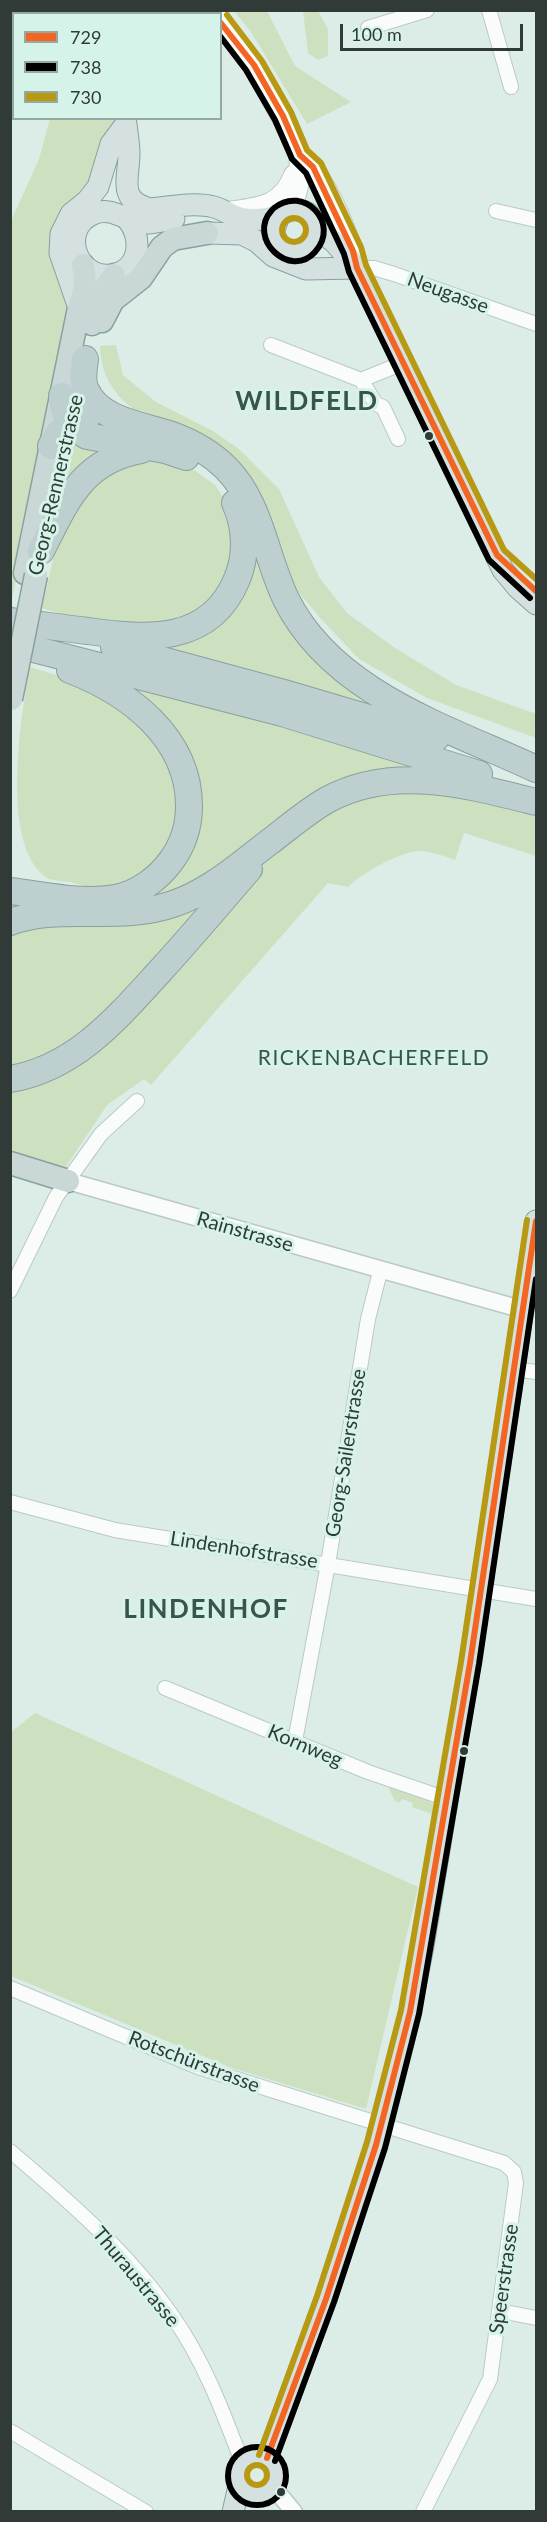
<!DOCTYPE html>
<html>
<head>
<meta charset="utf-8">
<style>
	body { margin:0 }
	#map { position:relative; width:547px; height:2522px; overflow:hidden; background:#dcede7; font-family:Lato,sans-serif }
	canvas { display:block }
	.frame { position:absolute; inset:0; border:12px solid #303b37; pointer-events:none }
	.legend { position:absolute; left:12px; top:12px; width:210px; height:108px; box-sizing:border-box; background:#d6f3e9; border:2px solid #94a9a2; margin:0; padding:8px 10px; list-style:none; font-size:18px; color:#303b37 }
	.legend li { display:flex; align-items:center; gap:12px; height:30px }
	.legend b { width:30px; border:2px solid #94a9a2 }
	.scale { position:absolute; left:340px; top:24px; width:183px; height:27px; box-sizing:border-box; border:3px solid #303b37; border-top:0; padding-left:8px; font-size:18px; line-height:21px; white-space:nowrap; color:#303b37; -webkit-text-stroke:4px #d6f3e9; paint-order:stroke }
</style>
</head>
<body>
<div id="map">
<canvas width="547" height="2522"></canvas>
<div class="frame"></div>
<ul class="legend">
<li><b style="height:8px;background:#f26522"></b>729</li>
<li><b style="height:8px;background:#000"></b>738</li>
<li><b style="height:8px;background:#b79913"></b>730</li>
</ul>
<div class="scale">100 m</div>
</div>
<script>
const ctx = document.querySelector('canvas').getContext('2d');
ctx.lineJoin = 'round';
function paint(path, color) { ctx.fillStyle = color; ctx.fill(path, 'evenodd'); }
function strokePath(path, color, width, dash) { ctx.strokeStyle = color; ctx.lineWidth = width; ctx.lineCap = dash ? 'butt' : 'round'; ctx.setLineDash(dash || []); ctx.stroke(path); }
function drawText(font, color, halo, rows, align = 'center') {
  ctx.font = font + ' Lato,sans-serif'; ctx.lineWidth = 6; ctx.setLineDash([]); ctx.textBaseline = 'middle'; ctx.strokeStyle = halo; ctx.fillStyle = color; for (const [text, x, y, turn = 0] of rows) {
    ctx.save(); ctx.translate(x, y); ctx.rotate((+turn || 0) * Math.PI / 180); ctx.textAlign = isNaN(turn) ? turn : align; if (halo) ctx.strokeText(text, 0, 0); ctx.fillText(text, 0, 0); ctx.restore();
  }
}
paint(new Path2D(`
	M234,11H267L295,66L351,102L307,124L251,32Z
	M303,11H318L328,29V56L318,60L308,53Z
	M50,119H115L67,284L68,321L12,599L11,221L39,159Z
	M116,345L123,375L156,402L213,431L239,449L279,489L319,577L347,613L395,648L456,685L536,714V738L427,698L359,659L321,619L286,577L198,434L142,411L137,412C114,395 101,376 100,346Z
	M82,423C104,421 127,432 148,438C175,447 199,452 221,471C251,498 257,543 270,578C290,629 330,671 377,699L375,706L158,645L161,642C188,635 213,626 231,603C265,559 249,484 201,458C169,442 129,441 94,435L80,426Z
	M75,437L113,447L58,497Z
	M143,456L184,463L215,485L228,504L237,551L210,607L164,629L67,616L42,608L56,546L90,481Z
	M30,667L73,680L131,712L174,764L182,825L141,880C130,883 117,887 105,889C95,890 80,884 69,882C62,881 54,881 47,878C0,847 20,719 30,667Z
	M130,685L253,719L437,774L379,777L172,898L11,917V895L130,901L195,804L123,691Z
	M409,787L536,813V856L464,833L455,860C446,857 433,852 423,851C403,849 362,873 348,887L328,883L151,1085L144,1079L107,1105L63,1171L11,1155L10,1087L153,993L285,841L335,805Z
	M222,885L109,1022L11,1075L10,930Z
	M35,1713L418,1887L366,2109L229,2067L11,1976V1732Z
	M392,1784L430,1797L429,1802L433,1804L432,1814L412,1807L413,1803L402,1799L400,1803L395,1801L389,1789Z`), '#cde1c0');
const minor = new Path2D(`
	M489,10L511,87
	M215,13L219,10
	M368,28L427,10
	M496,211L536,220
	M357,268H374L394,274L536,324
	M271,345L361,380L403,363
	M361,380L376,404L383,407L398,439
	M10,1291L56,1197L101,1134L137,1101
	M514,1369L536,1372
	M10,1502L115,1530L536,1599
	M165,1688L368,1772L447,1799
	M295,1741L328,1564L368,1319L380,1272
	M10,1988L198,2067L504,2163L514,2172L516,2183L490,2379L423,2512
	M10,2151C69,2201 129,2253 173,2317C204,2361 223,2412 242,2462
	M500,2311L536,2318
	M10,2431L146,2512`);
const tertiary = new Path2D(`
	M68,1181L524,1310
	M274,2488L294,2512`);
const secondary = new Path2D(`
	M220,21L254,65L296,144C304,166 299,188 291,209
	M300,155C304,160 310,164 313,169C332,194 350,238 357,268
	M228,212C258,208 282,207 294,175`);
const primary = new Path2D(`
	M149,14V10
	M126,124C127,134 129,144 129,153C129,179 117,200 150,209C169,207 195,202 214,207C225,210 234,218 244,219C254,220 268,219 277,216C284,214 289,208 298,210C325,214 319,249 292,252L278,245L273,232L279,216
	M125,217C144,235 141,270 112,275C76,280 59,229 93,214C111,206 124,220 142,223C152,224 164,220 174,219
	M315,227L334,242L357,268L503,570L518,588L536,604
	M207,233L242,234L256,241L273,256L306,269L357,268
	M79,308L60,253L61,234L71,214L87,201L98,187L111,144L126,124
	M237 2476a20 20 0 1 1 40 0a20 20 0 1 1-40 0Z
	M267,2458L326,2299L376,2145L410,2012L423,1946L470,1663L536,1221
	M233,2512L239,2486`);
const trunk = new Path2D(`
	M102,321L113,300L141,278L162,247L173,239L207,233
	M92,324L99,297L114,275
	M25,573L79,308C85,292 86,281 83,265
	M10,1163L68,1181`);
const motorway = new Path2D(`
	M85,359C84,369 81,381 86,390C99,421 144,425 172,435C191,442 211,453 226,468C261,503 265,556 286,599C332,693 448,728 536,769
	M62,396C63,414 71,427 87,436L165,450L186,457
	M51,446C59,431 67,420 86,419
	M41,551C66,502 81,461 141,450
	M10,621C36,624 62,628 88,631C146,639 210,645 237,579C247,555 246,527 235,503
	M10,643L282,713L479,774
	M114,647L284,693L436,738
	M10,891C45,895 81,904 115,898C137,894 158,879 171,861C183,845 189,825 189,806C189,737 128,692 70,670
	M10,922C62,903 118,923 173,904C209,892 238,866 268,843C288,828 306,812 327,800C393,764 468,785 536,802
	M10,1079C76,1068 118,1017 161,970C191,937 220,903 249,869`);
strokePath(minor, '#bbc9c4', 16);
strokePath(tertiary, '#bbc9c4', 19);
strokePath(secondary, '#bbc9c4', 22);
strokePath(primary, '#88a19e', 23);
strokePath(trunk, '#88a19e', 25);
strokePath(motorway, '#88a19e', 28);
strokePath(minor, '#fafcfb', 14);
strokePath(tertiary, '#fafcfb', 16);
strokePath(secondary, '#fafcfb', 20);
strokePath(primary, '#d5e1e0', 21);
strokePath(trunk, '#c9d8d7', 22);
strokePath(motorway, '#bdcfce', 26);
const trunkBridge = new Path2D(`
	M11,699L36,575`);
strokePath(trunkBridge, '#88a19e', 25, []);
strokePath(trunkBridge, '#c9d8d7', 22);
strokePath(new Path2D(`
	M220,22L254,65L283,116L300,155L313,167L353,251L357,268L497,555L536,591
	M267,2458L326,2299L376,2145L410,2012L470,1663L536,1221`), '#f26522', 6);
strokePath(new Path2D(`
	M220,36L246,70L275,120L292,159L306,173L344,254L349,272L489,560L530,598
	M272,210C246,238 290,280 315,252C341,224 304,184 274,208
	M228 2476a29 29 0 1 1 58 0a29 29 0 1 1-58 0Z
	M275,2461L334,2302L385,2148L419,2014L479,1664L536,1279`), '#000', 6);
strokePath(new Path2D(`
	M227,15L262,61L291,112L307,150L321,163L361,247L366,265L504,550L536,579
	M282 230a12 12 0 1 1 24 0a12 12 0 1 1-24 0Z
	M259,2455L317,2296L367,2142L401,2010L461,1662L527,1220
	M247 2475a10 10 0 1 1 20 0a10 10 0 1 1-20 0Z`), '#b79913', 6);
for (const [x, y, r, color] of [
	[429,436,5,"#303b37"],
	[464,1751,5,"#303b37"],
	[281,2492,5,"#303b37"]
]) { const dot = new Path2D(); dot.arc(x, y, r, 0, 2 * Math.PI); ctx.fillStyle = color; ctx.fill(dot); strokePath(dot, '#d6f3e9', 2); }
drawText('20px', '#303b37', '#d6f3e9', [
	["Neugasse",448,293,20],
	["Georg-Rennerstrasse",56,485,-77],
	["Rainstrasse",245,1232,16],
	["Georg-Sailerstrasse",346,1453,-81],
	["Lindenhofstrasse",244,1550,9],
	["Kornweg",305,1746,23],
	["Rotschürstrasse",194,2062,21],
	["Thuraustrasse",136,2277,50],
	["Speerstrasse",504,2279,-82]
]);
ctx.letterSpacing = '1.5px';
drawText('21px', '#3a534b', '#d6f3e9', [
	["RICKENBACHERFELD",374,1058]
]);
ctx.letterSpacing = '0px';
ctx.letterSpacing = '1.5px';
drawText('bold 26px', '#3a534b', '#d6f3e9', [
	["WILDFELD",307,402],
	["LINDENHOF",206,1610]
]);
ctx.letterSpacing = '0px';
</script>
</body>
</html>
